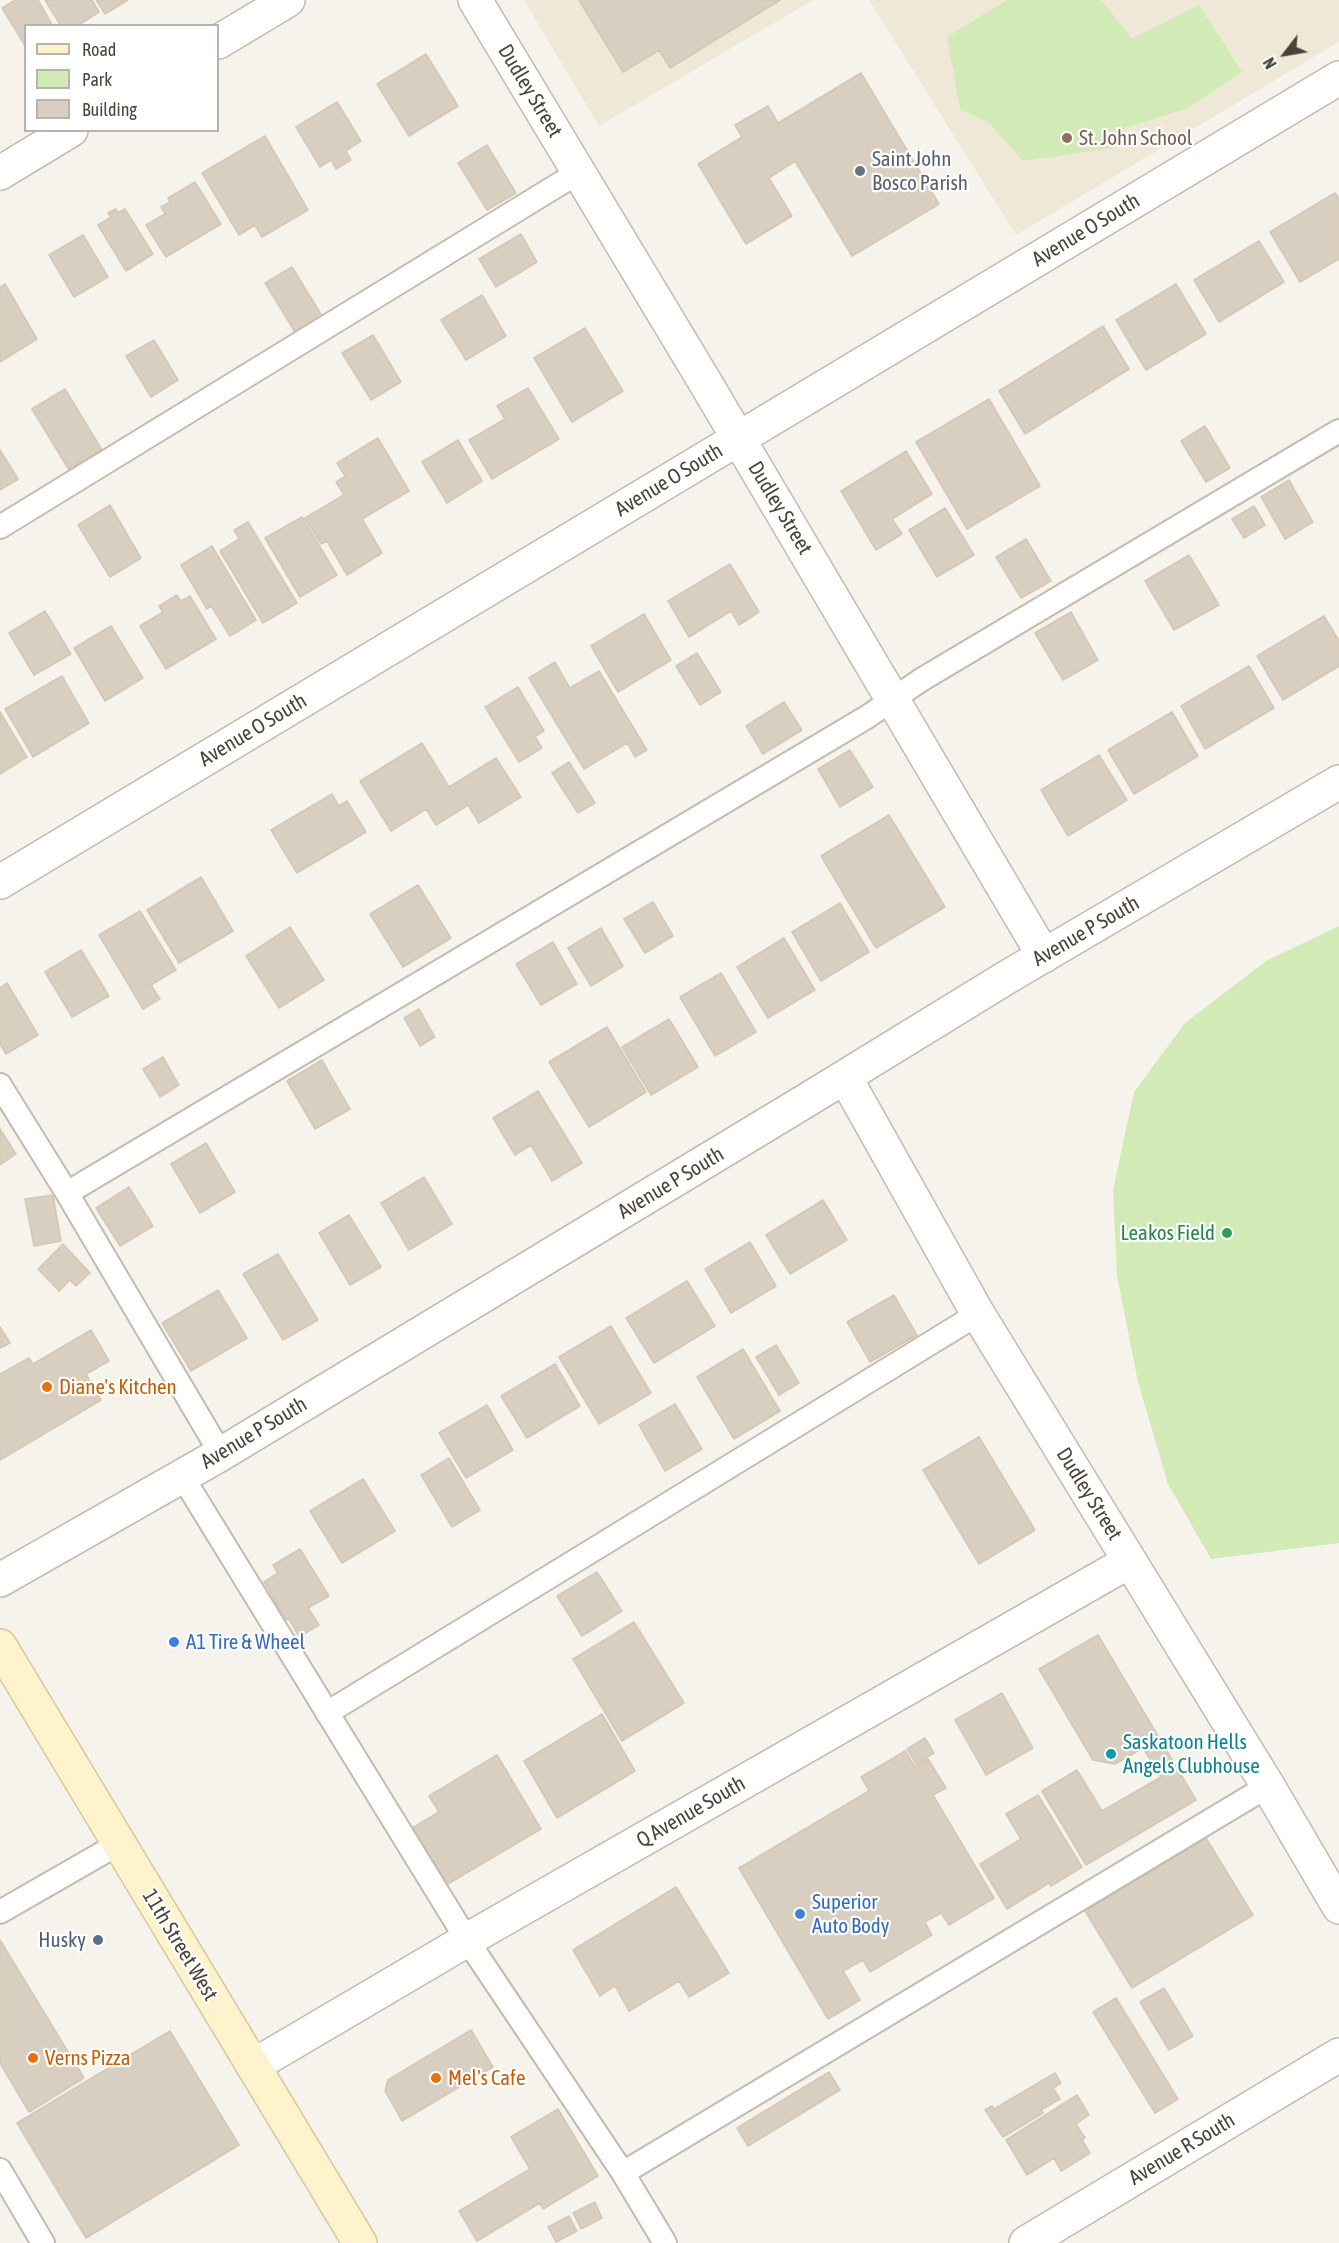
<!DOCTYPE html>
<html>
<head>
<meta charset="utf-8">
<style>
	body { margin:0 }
	#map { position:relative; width:1339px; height:2243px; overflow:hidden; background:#f6f3ec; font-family:"Asap Condensed",sans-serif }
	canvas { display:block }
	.legend { position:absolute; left:24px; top:24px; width:195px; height:108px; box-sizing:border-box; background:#fff; border:2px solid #b7b4b0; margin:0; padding:8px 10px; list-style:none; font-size:18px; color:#4b4439 }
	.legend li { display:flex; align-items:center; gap:12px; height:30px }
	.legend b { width:30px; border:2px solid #b7b4b0 }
	.north { position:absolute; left:1255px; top:24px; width:60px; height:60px; -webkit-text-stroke:4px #fff; paint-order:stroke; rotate:239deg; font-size:16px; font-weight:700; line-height:24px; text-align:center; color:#4b4439 }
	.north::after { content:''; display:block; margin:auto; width:21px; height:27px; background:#4b4439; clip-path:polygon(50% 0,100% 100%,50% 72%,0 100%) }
</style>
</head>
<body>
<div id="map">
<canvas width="1339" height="2243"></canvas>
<ul class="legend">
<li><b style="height:8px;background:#fff3cd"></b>Road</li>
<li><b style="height:16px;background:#d2eab5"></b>Park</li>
<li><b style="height:16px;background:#d8cfc1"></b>Building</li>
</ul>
<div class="north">N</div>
</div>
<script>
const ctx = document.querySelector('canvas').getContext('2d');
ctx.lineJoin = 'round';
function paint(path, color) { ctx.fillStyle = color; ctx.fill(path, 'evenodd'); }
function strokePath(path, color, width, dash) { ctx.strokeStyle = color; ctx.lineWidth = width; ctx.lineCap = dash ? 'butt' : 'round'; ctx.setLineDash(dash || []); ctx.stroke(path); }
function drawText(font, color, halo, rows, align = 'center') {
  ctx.font = font + ' "Asap Condensed",sans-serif'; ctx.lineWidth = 4.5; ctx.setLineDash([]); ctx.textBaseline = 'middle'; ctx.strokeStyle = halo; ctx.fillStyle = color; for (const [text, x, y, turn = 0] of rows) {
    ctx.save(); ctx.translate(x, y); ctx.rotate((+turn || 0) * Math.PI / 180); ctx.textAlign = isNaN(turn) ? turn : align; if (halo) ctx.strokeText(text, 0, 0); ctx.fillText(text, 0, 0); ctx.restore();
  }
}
paint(new Path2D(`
	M524,0H813L599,126Z
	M869,0H1339V42L1016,235Z`), '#efe8d6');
paint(new Path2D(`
	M1007,0H1101L1132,39L1199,5L1242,72L1188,108L1125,128L1112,148L1023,161L988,122L960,110L947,37Z
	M1339,926V1543L1211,1559L1168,1484L1138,1382L1117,1276L1113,1190L1134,1092L1185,1023L1266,961Z`), '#d2eab5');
const building = new Path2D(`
	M15,0H38L53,26H26V47L2,8Z
	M45,0H92L99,12L77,26H61Z
	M96,0H128L105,14Z
	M579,0H780L670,68L659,50L623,72Z
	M426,54L458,106L409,136L377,84Z
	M861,73L939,204L852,256L795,161L769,178L792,216L746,244L698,164L742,137L735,125L768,106L778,123Z
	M337,102L361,141L346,151L351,160L336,169L331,160L320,167L296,127Z
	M265,136L308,210L262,237L255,225L239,235L202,173Z
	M487,145L516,193L487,210L458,163Z
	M195,182L221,224L166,257L146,225L165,214L161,207L170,202L168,198Z
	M1335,193L1339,199V259L1300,282L1270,232Z
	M116,209L118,213L125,209L153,254L126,271L98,225L111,217L108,213Z
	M521,234L537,262L496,287L479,259Z
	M83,235L108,277L74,297L49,255Z
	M1259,241L1284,282L1219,322L1194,280Z
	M292,267L322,316L295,332L265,283Z
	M5,284L37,339L0,362V287Z
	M1176,284L1206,334L1146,370L1116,320Z
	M482,295L506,336L466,360L441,320Z
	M1103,326L1129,369L1025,434L999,391Z
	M585,328L623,391L572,422L534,358Z
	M373,335L401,382L371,400L342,353Z
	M154,340L178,380L151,397L126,356Z
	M528,388L559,439L492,479L469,440L505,419L497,406Z
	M65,389L102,450L69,470L32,409Z
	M989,399L1040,486L967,529L916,442Z
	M1205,426L1230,468L1206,482L1181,441Z
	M378,438L409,491L362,519L382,553L347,575L327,541L321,544L305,518L344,495L336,482L345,476L337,463Z
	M458,440L482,481L447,503L422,462Z
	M0,450L18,479L0,490Z
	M906,451L932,494L892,519L902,534L876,550L841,491Z
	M1289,480L1313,522L1285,539L1261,497Z
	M110,505L141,558L110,577L78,525Z
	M1254,506L1265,525L1244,538L1232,519Z
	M945,508L974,555L937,577L909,530Z
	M302,517L337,575L300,597L265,538Z
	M248,522L297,603L263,623L220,551L239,539L234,530Z
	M1026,539L1051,581L1021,598L996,557Z
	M212,546L256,620L230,636L211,606L207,609L181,565Z
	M1189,555L1219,605L1174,630L1145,581Z
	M730,564L759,612L739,625L731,611L689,637L668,601Z
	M177,595L181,601L190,596L216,639L166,669L140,626L163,612L159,606Z
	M45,611L71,654L34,675L9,633Z
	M1071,612L1098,660L1063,680L1035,633Z
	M644,614L671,660L618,692L591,646Z
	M1324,616L1339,641V666L1283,700L1257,656Z
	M111,626L143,678L105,701L74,648Z
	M697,653L721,692L700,705L676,666Z
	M555,662L570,688L599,671L647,750L635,757L627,743L584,769L529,678Z
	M1249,666L1274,708L1205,749L1181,706Z
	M62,676L89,723L33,757L5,709Z
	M518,687L544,731L535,737L542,748L519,762L485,707Z
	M784,702L802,730L763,754L746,726Z
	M0,712L27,757L0,774Z
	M1172,712L1198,756L1134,794L1108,750Z
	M422,743L449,787L496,758L521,797L479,823L468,805L436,825L426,809L391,831L360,781Z
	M850,750L873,787L840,807L818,769Z
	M1099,755L1127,800L1068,836L1041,790Z
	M569,762L595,803L578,813L552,773Z
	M332,794L339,806L347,801L366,832L297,873L271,830Z
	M889,815L945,907L876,948L821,856Z
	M201,877L233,931L179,963L147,910Z
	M418,885L451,938L403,967L370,914Z
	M653,902L673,936L645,953L624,919Z
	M840,903L869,952L821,981L792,932Z
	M140,911L176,970L151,985L160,999L143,1009L99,935Z
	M290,927L324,980L279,1008L246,956Z
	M601,928L623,966L591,986L568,948Z
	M784,938L815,990L768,1018L737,967Z
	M553,942L577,984L541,1005L516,964Z
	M81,950L109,996L72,1017L45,972Z
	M721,973L756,1032L715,1056L680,997Z
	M7,983L38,1035L6,1054L0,1044V988Z
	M419,1009L435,1037L420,1046L404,1018Z
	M669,1019L698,1067L651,1095L622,1047Z
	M607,1027L646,1092L589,1127L549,1062Z
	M163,1057L179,1085L160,1097L143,1069Z
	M322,1060L350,1109L315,1129L287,1081Z
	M538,1091L582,1163L552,1181L531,1145L515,1155L493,1118Z
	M0,1129L16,1154L0,1165Z
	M206,1143L235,1192L200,1213L171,1164Z
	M424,1177L452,1224L409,1250L381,1203Z
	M129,1187L153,1226L120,1246L96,1208Z
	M53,1195L61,1241L34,1246L25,1199Z
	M823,1200L847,1240L790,1274L766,1235Z
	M349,1215L381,1267L350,1285L319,1233Z
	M750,1242L776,1286L731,1313L705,1269Z
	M63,1244L90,1273L76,1286L70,1280L59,1291L38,1269Z
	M278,1254L318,1320L283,1340L243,1274Z
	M687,1281L715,1326L654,1363L626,1318Z
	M218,1290L247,1338L191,1371L162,1323Z
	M894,1295L917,1335L870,1362L847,1322Z
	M611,1326L651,1393L599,1424L559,1357Z
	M0,1327L10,1343L0,1348Z
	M91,1330L109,1361L86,1374L101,1400L0,1460V1374L29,1358L33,1364Z
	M776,1345L799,1383L779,1395L756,1357Z
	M743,1349L780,1411L734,1439L697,1377Z
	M555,1364L580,1406L527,1438L501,1396Z
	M675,1404L702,1449L665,1471L639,1425Z
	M487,1405L513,1450L466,1478L439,1433Z
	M979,1437L1035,1530L979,1564L923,1470Z
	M449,1458L480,1510L452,1527L421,1475Z
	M363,1479L395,1531L342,1563L310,1511Z
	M300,1549L329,1596L308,1608L319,1625L299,1637L289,1619L286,1620L264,1582L278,1573L273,1565Z
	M597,1572L622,1611L582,1636L557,1596Z
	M634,1622L684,1703L622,1741L573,1659Z
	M1098,1635L1196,1800L1086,1865L1042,1791L1077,1770L1102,1811L1161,1777L1143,1748L1115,1764L1093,1760L1039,1669Z
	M1002,1693L1033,1748L986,1775L955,1720Z
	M602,1714L635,1771L557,1818L524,1761Z
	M925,1738L934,1753L916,1764L907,1749Z
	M905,1751L915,1767L928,1759L946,1788L933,1795L994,1898L949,1925L941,1913L925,1922L932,1935L870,1972L863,1960L843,1971L860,2000L828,2019L739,1868L869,1791L861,1777Z
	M497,1755L541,1829L446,1885L412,1828L439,1812L429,1796Z
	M1038,1795L1082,1867L1051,1886L1049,1883L1007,1909L980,1864L1021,1839L1006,1814Z
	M1206,1838L1253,1915L1132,1988L1085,1911Z
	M676,1887L729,1973L689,1997L679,1981L629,2011L615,1986L600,1996L573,1950Z
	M0,1940L84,2078L29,2112L0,2063Z
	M1164,1988L1193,2036L1169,2050L1140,2002Z
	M1116,1998L1178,2099L1155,2113L1093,2012Z
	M471,2030L493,2067L402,2121L385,2091L388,2080Z
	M170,2031L239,2145L86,2238L17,2123Z
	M829,2072L840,2090L748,2146L737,2128Z
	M1055,2073L1061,2083L1053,2088L1060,2099L1041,2110L1043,2113L1003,2137L985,2110L992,2106L994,2109Z
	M1077,2095L1089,2115L1076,2124L1085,2138L1082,2140L1090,2153L1061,2171L1054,2158L1027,2175L1006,2140Z
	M558,2109L598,2176L543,2209L540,2203L477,2241L459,2211L530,2169L511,2137Z
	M595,2202L602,2218L581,2229L573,2213Z
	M569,2216L577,2231L556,2242L548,2227Z`);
paint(building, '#d8cfc1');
strokePath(building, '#d3c7b4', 1.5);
const service = new Path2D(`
	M0,527L579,172
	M0,1085L67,1193L221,1454
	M67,1193L867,717L921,680L1339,431
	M182,1476L467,1940L623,2173L665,2243
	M327,1713L978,1314
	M0,1912L120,1843
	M0,2170L43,2243
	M623,2173L1268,1786`);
const minor = new Path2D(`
	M475,0L705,382L1044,956
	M218,42L288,0
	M0,173L71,130
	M0,882L1339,78
	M845,1077L978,1314L1268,1786L1339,1907
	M0,1580L221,1454L807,1100L1009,976L1339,782
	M253,2066L467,1940L1130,1561
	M1026,2243L1339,2055`);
const secondary = new Path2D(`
	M0,1646L360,2243`);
strokePath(service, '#c2bbae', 26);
strokePath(minor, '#c2bbae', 36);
strokePath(secondary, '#d6c79b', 36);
strokePath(service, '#fff', 22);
strokePath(minor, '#fff', 33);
strokePath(secondary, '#fff3cd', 33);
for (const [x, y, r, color] of [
	[1067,138,6,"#8d6e63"],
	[860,171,6,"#6b7280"],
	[1227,1233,6,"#2e9e5b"],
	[47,1387,6,"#e8710a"],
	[174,1642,6,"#3f7fe0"],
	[1111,1754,6,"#0f9aa8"],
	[800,1914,6,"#3f7fe0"],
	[98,1940,6,"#5c6f8a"],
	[33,2058,6,"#e8710a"],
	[436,2078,6,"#e8710a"]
]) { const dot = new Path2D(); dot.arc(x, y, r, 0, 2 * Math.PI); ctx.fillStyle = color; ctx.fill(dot); strokePath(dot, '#fff', 2); }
drawText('21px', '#4b4439', '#fff', [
	["Dudley Street",530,91,59],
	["Avenue O South",1086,230,-31],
	["Avenue O South",669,480,-31],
	["Dudley Street",780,508,59],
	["Avenue O South",253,730,-31],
	["Avenue P South",1086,931,-30],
	["Avenue P South",671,1183,-31],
	["Avenue P South",254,1433,-31],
	["Dudley Street",1089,1494,58],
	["Q Avenue South",691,1812,-30],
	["11th Street West",180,1945,59],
	["Avenue R South",1182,2149,-31]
]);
drawText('21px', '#785e54', '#fff', [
	["St. John School",1079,138]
], 'left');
drawText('21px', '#5b616d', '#fff', [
	["Saint John",872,159],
	["Bosco Parish",872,183]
], 'left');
drawText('21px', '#27864d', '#fff', [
	["Leakos Field",1215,1233]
], 'right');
drawText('21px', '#c56008', '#fff', [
	["Diane's Kitchen",59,1387],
	["Verns Pizza",45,2058],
	["Mel's Cafe",448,2078]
], 'left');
drawText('21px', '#366cbe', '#fff', [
	["A1 Tire & Wheel",186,1642],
	["Superior",812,1902],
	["Auto Body",812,1926]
], 'left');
drawText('21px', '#0d838f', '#fff', [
	["Saskatoon Hells",1123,1742],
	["Angels Clubhouse",1123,1766]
], 'left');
drawText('21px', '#4e5e75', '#fff', [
	["Husky",86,1940]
], 'right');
</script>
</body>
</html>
